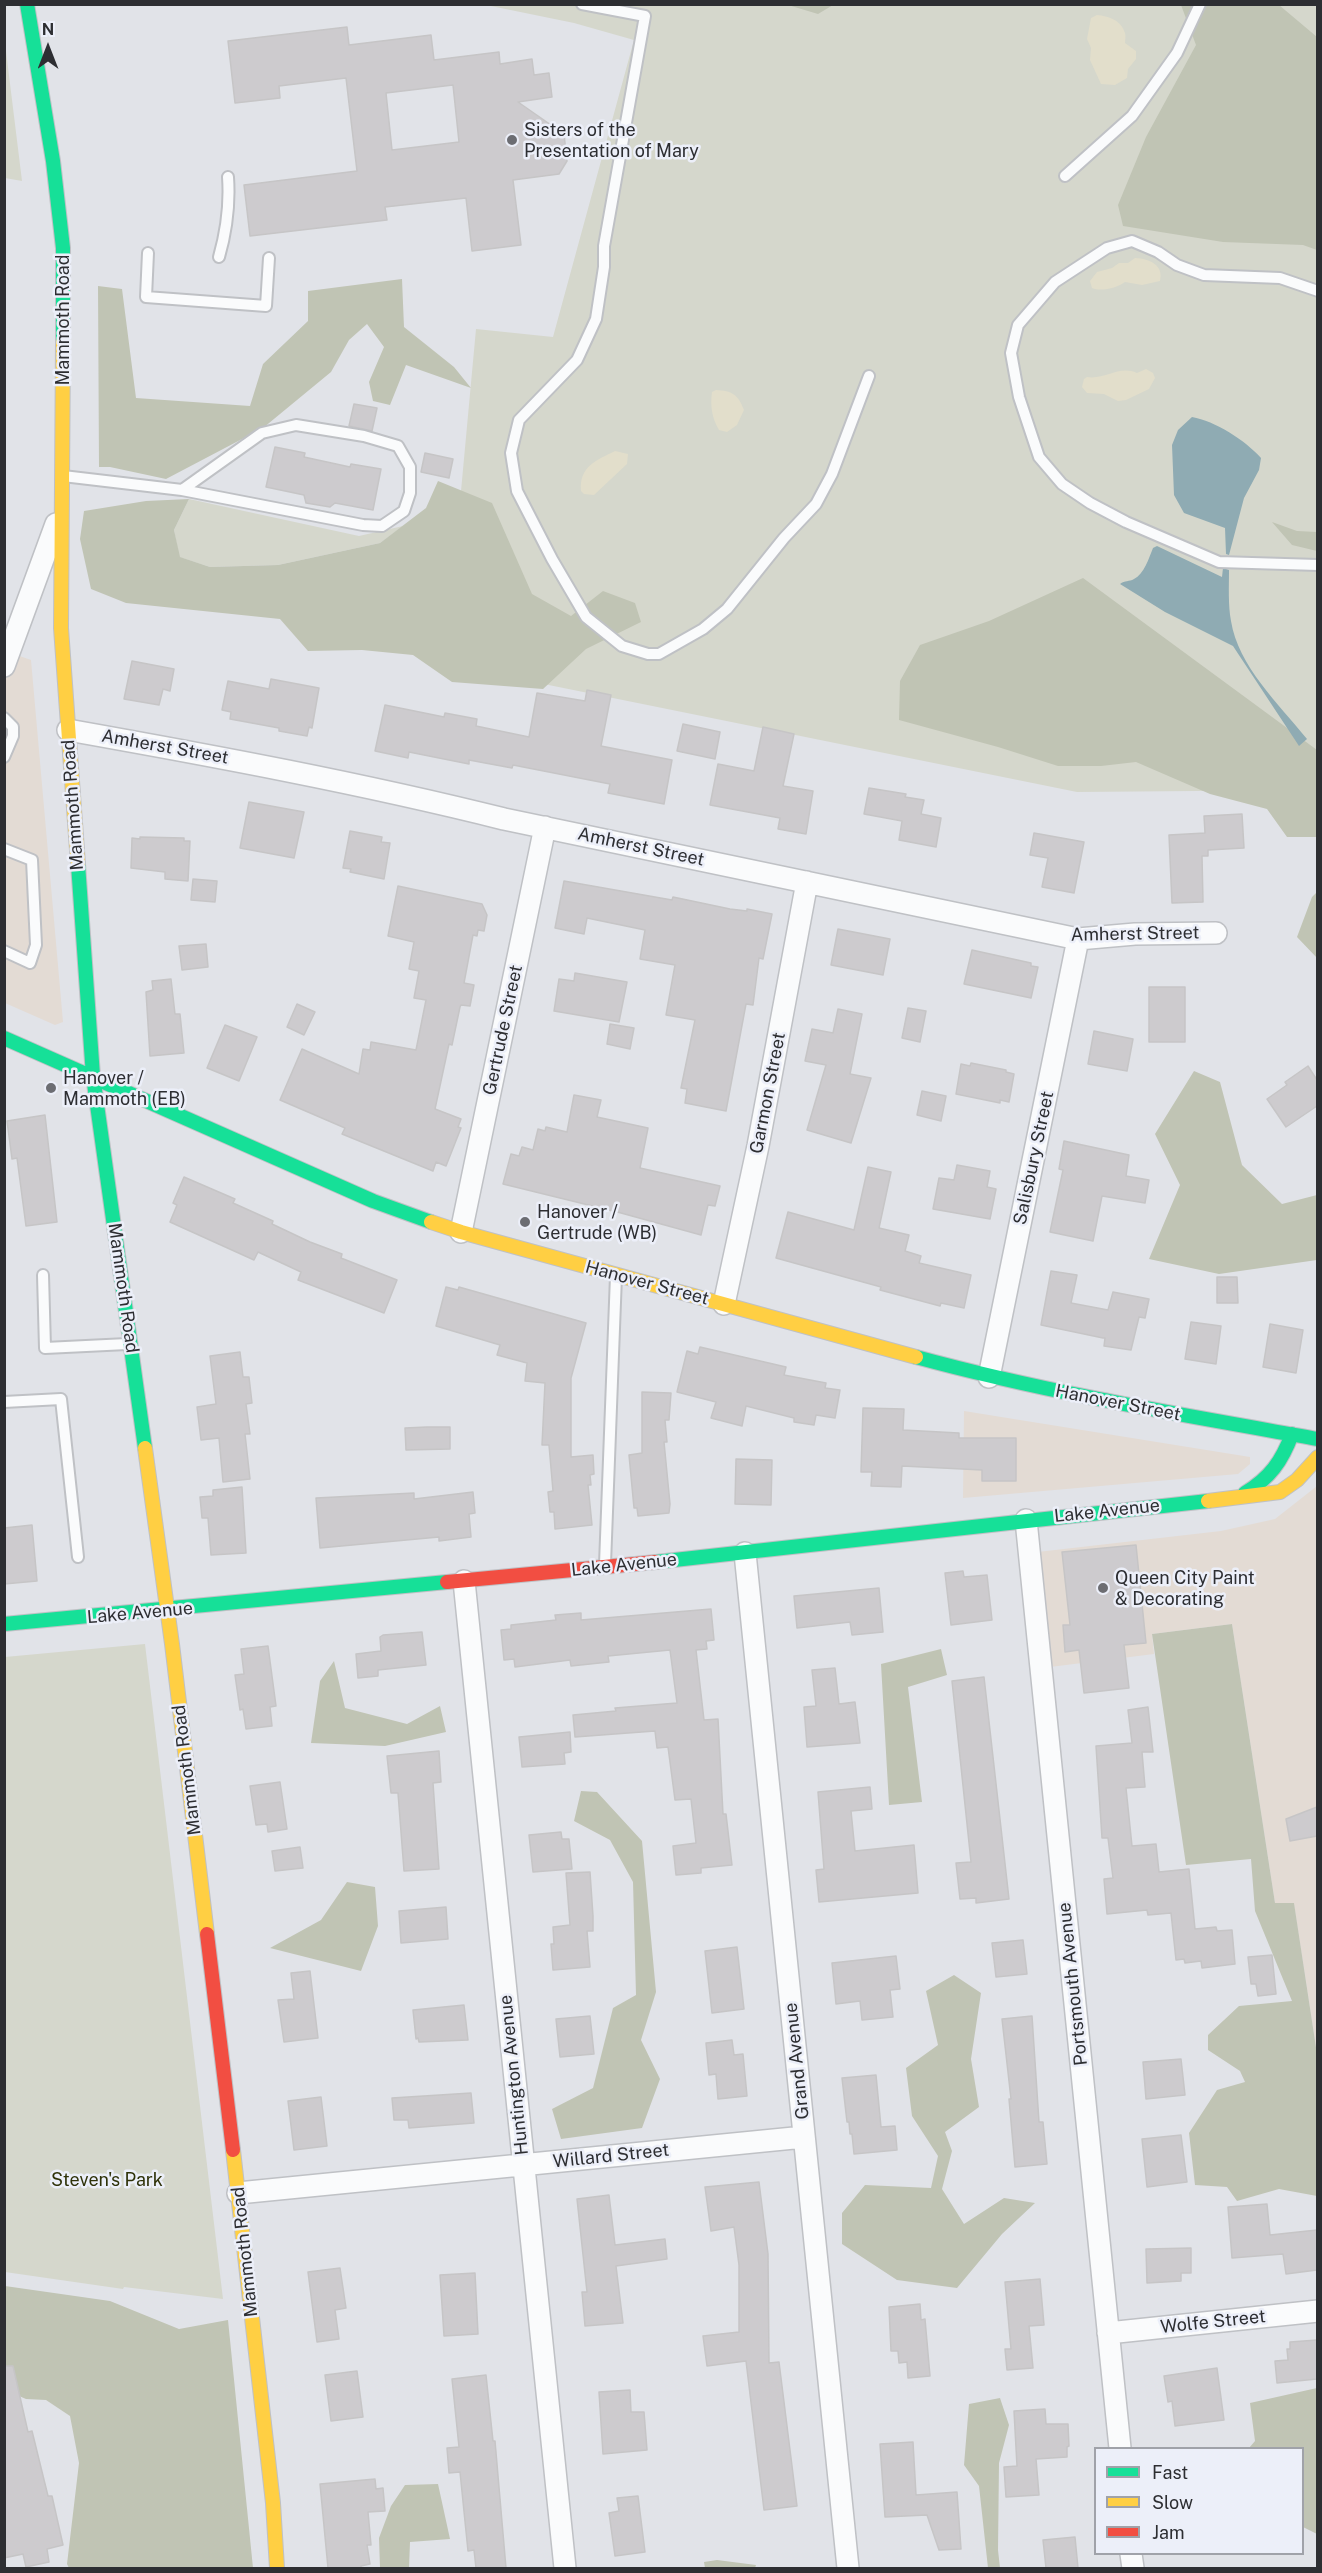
<!DOCTYPE html>
<html>
<head>
<meta charset="utf-8">
<style>
	body { margin:0 }
	#map { position:relative; width:1322px; height:2573px; overflow:hidden; background:#e1e3e8; font-family:"Public Sans",sans-serif }
	canvas { display:block }
	.frame { position:absolute; inset:0; border:6px solid #2d2e32; pointer-events:none }
	.legend { position:absolute; left:1094px; top:2447px; width:210px; height:108px; box-sizing:border-box; background:#eceff9; border:2px solid #a0a2a9; margin:0; padding:8px 10px; list-style:none; font-size:18px; color:#2d2e32 }
	.legend li { display:flex; align-items:center; gap:12px; height:30px }
	.legend b { width:30px; border:2px solid #a0a2a9 }
	.north { position:absolute; left:18px; top:18px; width:60px; height:60px; -webkit-text-stroke:4px #eceff9; paint-order:stroke; rotate:0deg; font-size:16px; font-weight:700; line-height:24px; text-align:center; color:#2d2e32 }
	.north::after { content:''; display:block; margin:auto; width:21px; height:27px; background:#2d2e32; clip-path:polygon(50% 0,100% 100%,50% 72%,0 100%) }
</style>
</head>
<body>
<div id="map">
<canvas width="1322" height="2573"></canvas>
<div class="frame"></div>
<ul class="legend">
<li><b style="height:8px;background:#16e098"></b>Fast</li>
<li><b style="height:8px;background:#ffcf43"></b>Slow</li>
<li><b style="height:8px;background:#f24e42"></b>Jam</li>
</ul>
<div class="north">N</div>
</div>
<script>
const ctx = document.querySelector('canvas').getContext('2d');
ctx.lineJoin = 'round';
function paint(path, color) { ctx.fillStyle = color; ctx.fill(path, 'evenodd'); }
function strokePath(path, color, width, dash) { ctx.strokeStyle = color; ctx.lineWidth = width; ctx.lineCap = dash ? 'butt' : 'round'; ctx.setLineDash(dash || []); ctx.stroke(path); }
function drawText(font, color, halo, rows, align = 'center') {
  ctx.font = font + ' "Public Sans",sans-serif'; ctx.lineWidth = 5; ctx.setLineDash([]); ctx.textBaseline = 'middle'; ctx.strokeStyle = halo; ctx.fillStyle = color; for (const [text, x, y, turn = 0] of rows) {
    ctx.save(); ctx.translate(x, y); ctx.rotate((+turn || 0) * Math.PI / 180); ctx.textAlign = isNaN(turn) ? turn : align; if (halo) ctx.strokeText(text, 0, 0); ctx.fillText(text, 0, 0); ctx.restore();
  }
}
paint(new Path2D(`
	M5,651L31,660L63,1022L55,1025L5,1003Z
	M964,1411L1250,1457V1464L1238,1474L963,1498Z
	M1317,1486V2054L1294,1904L1275,1903L1232,1624L1152,1634L1154,1654L1034,1669L1020,1554L1221,1531L1275,1519Z`), '#e3dbd4');
paint(new Path2D(`
	M486,5H1317V790L1077,792L445,664L476,329L553,337L634,40L574,23Z
	M4,35L22,181L5,178Z
	M189,499L359,536L403,526L380,543L278,565L210,567L179,557L174,530Z
	M145,1644L223,2299L124,2287L123,2289L5,2272V1657Z`), '#d5d7cc');
paint(new Path2D(`
	M788,5H833L818,14Z
	M1181,5H1279L1317,37V250L1303,245L1223,242L1123,226L1118,205L1146,137L1196,45Z
	M402,279L404,327L454,367L471,388L406,365L390,405L373,401L369,382L384,347L367,324L349,340L331,372L263,428L166,479L110,467H99L98,286L122,289L136,398L250,406L263,364L308,321V291Z
	M438,481L492,503L532,594L571,616L603,591L635,603L641,622L586,649L543,689L452,682L413,655L362,650L308,651L280,619L126,603L91,589L80,539L84,511L146,501L189,499L174,530L180,557L210,567L278,565L380,543L426,508Z
	M1272,522L1297,531L1317,532V551L1292,545Z
	M1083,578L1317,750V837H1287L1267,809L1210,794L1136,762L1101,766H1058L998,747L899,720L900,681L920,645L989,621Z
	M1317,892V958L1297,937L1312,897Z
	M1194,1071L1220,1082L1242,1165L1282,1204L1317,1195V1260L1219,1274L1149,1259L1180,1185L1155,1134Z
	M1232,1624L1275,1903H1294L1317,2054V2196L1279,2189L1237,2201L1227,2187L1195,2185L1189,2133L1217,2090L1245,2082L1240,2071L1208,2050V2035L1239,2006L1292,2001L1255,1911L1251,1859L1186,1865L1152,1634Z
	M941,1649L947,1675L908,1687L922,1802L889,1805L881,1664Z
	M334,1661L345,1708L407,1724L440,1706L446,1732L385,1746L311,1743L320,1681Z
	M581,1791L597,1792L642,1841L656,1992L641,2040L660,2079L642,2128L561,2139L552,2109L593,2088L613,2008L636,1995L633,1882L610,1840L574,1821Z
	M347,1882L375,1887L378,1926L361,1971L270,1948L321,1920Z
	M954,1975L981,1993L971,2059L979,2107L945,2132L952,2151L942,2189L964,2224L1004,2198L1035,2203L1002,2234L957,2288L897,2280L842,2244V2213L865,2185L931,2188L938,2156L912,2116L906,2068L938,2045L926,1991Z
	M5,2286L110,2301L179,2329L228,2320L253,2568H69L67,2564L79,2463L70,2416L46,2400L26,2399L5,2390Z
	M1317,2388H1318L1317,2534L1303,2527L1302,2448H1249L1255,2441L1250,2403Z
	M1000,2398L1009,2425L999,2463L998,2550L1000,2568H988L979,2486L964,2465L969,2404Z
	M438,2484L450,2539L410,2542L409,2568H380L379,2538L391,2506L405,2485Z
	M717,2560L756,2565L755,2568H705L704,2562Z`), '#c0c4b4');
paint(new Path2D(`
	M1097,15C1108,16 1121,20 1125,33C1126,36 1125,40 1125,43L1136,51V59L1128,69L1127,78L1115,85L1101,84L1090,60L1091,48L1087,39L1091,18Z
	M1135,258C1150,259 1164,265 1160,281L1142,285L1125,282C1117,288 1101,292 1092,288L1090,281L1097,272L1112,268L1119,263H1128Z
	M1146,369L1153,373L1155,378L1149,389L1126,400L1118,401L1104,394L1087,393L1082,387L1084,379L1087,377C1105,380 1119,365 1137,373Z
	M716,390C732,391 738,394 744,410L737,425L727,432L719,430C712,418 710,406 712,392Z
	M615,451L628,454L627,464L594,495L584,494L581,491C579,466 597,460 615,451Z`), '#e2decb');
paint(new Path2D(`
	M1192,417C1215,421 1245,440 1261,458L1259,470L1244,498L1229,555L1226,554L1225,528L1184,513L1174,495L1172,445L1178,430Z
	M1157,546L1222,577L1223,568L1229,570C1229,586 1228,605 1231,621C1238,666 1279,704 1307,739L1299,746L1233,646L1165,612L1120,584C1125,580 1129,582 1134,579C1144,574 1149,558 1153,548Z`), '#8fabb3');
const building = new Path2D(`
	M347,27L349,45L431,35L434,60L499,52L500,64L532,59L534,75L549,73L552,97L518,102L564,134L567,161L559,174L513,180L521,245L472,251L466,198L385,207L387,220L250,236L244,185L357,171L346,78L279,86L280,98L235,103L228,41ZM453,85L459,142L392,150L386,93Z
	M354,404L377,408L372,431L349,426Z
	M275,447L305,453L304,457L350,467L351,464L381,469L373,510L335,503L330,507L306,503L304,495L266,487Z
	M425,453L453,459L449,478L421,472Z
	M132,661L174,669L170,691L163,689L159,705L124,699Z
	M271,679L319,688L312,728L309,727L307,736L279,731V728L230,719L231,712L222,710L228,681L269,689Z
	M587,690L611,695L601,746L672,760L664,804L608,793L610,784L513,765L512,768L469,760V764L409,752L408,758L375,751L385,705L444,717L445,713L477,719L476,726L529,737L537,693L585,701Z
	M683,724L720,732L715,759L677,751Z
	M763,727L794,734L783,786L813,791L806,834L778,829L780,818L710,805L718,764L754,771Z
	M869,788L906,794L905,797L924,800L921,814L941,818L936,847L899,840L902,821L864,814Z
	M249,802L304,812L294,858L240,848Z
	M1242,814L1244,848L1208,850V856H1202L1203,902L1172,903L1169,835L1205,833L1204,816Z
	M350,831L382,837L381,842L390,843L384,879L350,872L351,869L343,868Z
	M1034,833L1084,842L1074,893L1042,887L1048,858L1030,855Z
	M140,837L184,838V841H190L188,881L165,879V872L131,868L132,838L140,839Z
	M193,879L217,881L215,902L191,900Z
	M564,881L672,900L673,897L730,909L747,911V909L772,914L763,959L759,958L753,1005L746,1004L726,1111L685,1103L687,1089L681,1088L695,1020L666,1015L675,965L640,959L645,930L587,918L584,934L555,928Z
	M398,886L482,904L487,915L484,931L478,930L477,936L473,935L464,983L474,985L470,1006L461,1005L460,1007L452,1045L449,1044L435,1109L461,1119L458,1127L461,1128L446,1166L436,1162L433,1171L342,1134L345,1128L280,1100L302,1049L359,1074L363,1049L370,1050L371,1042L416,1050L426,1000L414,998L419,971L409,969L414,942L388,936Z
	M838,929L890,939L883,975L831,965Z
	M206,944L208,967L182,970L179,946Z
	M972,950L1031,963V966L1038,967L1031,998L964,984Z
	M575,973L627,982L619,1022L554,1011L559,979L574,981Z
	M171,979L175,1014H180L184,1053L150,1056L146,992L153,990L152,981Z
	M1149,987H1185V1042H1149Z
	M297,1004L315,1012L304,1035L287,1027Z
	M908,1008L926,1011L920,1042L902,1038Z
	M838,1009L862,1014L850,1074L871,1078L851,1143L807,1130L826,1065L805,1061L812,1029L833,1033Z
	M610,1024L634,1028L630,1049L607,1044Z
	M225,1025L257,1037L239,1081L207,1068Z
	M1094,1031L1133,1039L1127,1071L1088,1064Z
	M971,1063L1006,1070V1072L1014,1074L1009,1102L1000,1100V1103L956,1094L961,1064L970,1066Z
	M1308,1066L1317,1080V1106L1286,1127L1267,1099L1287,1085L1285,1082Z
	M922,1091L946,1096L941,1121L917,1115Z
	M574,1095L601,1100L597,1117L648,1128L640,1168L720,1186L715,1206L708,1205L701,1235L621,1213L503,1184L511,1154L519,1156L522,1147L533,1150L538,1129L545,1131L546,1127L567,1132Z
	M45,1115L57,1222L26,1226L17,1158L12,1159L7,1121Z
	M1064,1141L1129,1155L1126,1176L1149,1180L1145,1203L1102,1196L1093,1241L1050,1232L1063,1170L1059,1169Z
	M957,1165L990,1171L987,1187L996,1189L990,1219L933,1209L939,1178L954,1180Z
	M868,1167L891,1172L879,1228L909,1235L905,1251L921,1256L919,1263L971,1275L964,1308L941,1303L940,1306L880,1290L881,1287L776,1258L788,1212L854,1230Z
	M184,1177L235,1199L233,1203L273,1221L272,1224L310,1242L342,1254L341,1258L397,1280L384,1313L298,1280L301,1272L258,1252L254,1260L170,1222L177,1205L173,1203Z
	M1051,1271L1077,1275L1071,1303L1108,1310L1113,1292L1149,1299L1145,1318L1139,1317L1131,1350L1104,1346L1105,1338H1103L1041,1325Z
	M1217,1277H1237L1238,1303H1217Z
	M446,1287L458,1290L459,1287L586,1323L571,1378V1457L593,1455L594,1474L590,1475L591,1485H588L592,1525L555,1529L554,1512H550L548,1492L553,1491L549,1445H542L545,1383L525,1381L527,1363L497,1355L500,1345L436,1326Z
	M1191,1322L1221,1326L1216,1364L1185,1359Z
	M1270,1324L1303,1330L1296,1373L1263,1367Z
	M700,1347L786,1367L784,1375L826,1383L825,1388L840,1390L835,1418L816,1415L814,1425L794,1422V1418L746,1406L742,1426L711,1418L716,1402L677,1392L687,1351L698,1354Z
	M240,1352L243,1377H249L252,1403L246,1404L250,1434H245L250,1479L223,1482L219,1438L201,1440L197,1407L216,1404L210,1356Z
	M642,1392L671,1393L669,1420H665L667,1442H664L670,1504L669,1513L638,1516L637,1508H634L629,1455L642,1453Z
	M863,1408L904,1409L903,1430L959,1433V1438H1016V1481H982V1470L902,1466L901,1487L871,1486L872,1472H861Z
	M427,1427H450V1449L406,1450L405,1428Z
	M736,1459L772,1460L771,1505L735,1504Z
	M242,1487L246,1553L211,1555L208,1518H202L200,1497L213,1496V1490Z
	M473,1492L475,1513L469,1514L471,1537L439,1541V1537L320,1548L316,1498L414,1493V1499Z
	M32,1525L37,1581L4,1584V1528Z
	M1136,1545L1146,1643L1124,1645L1129,1688L1084,1693L1079,1650L1065,1652L1063,1625H1070L1062,1552Z
	M963,1571L964,1577L987,1575L992,1620L951,1625L945,1573Z
	M879,1588L883,1632L852,1635L850,1622L797,1628L794,1596Z
	M711,1609L714,1640L706,1641L707,1649L696,1650L704,1720L718,1719L723,1814H726L732,1865L701,1868V1873L676,1875L673,1846L696,1843L691,1799L675,1800L668,1747L657,1748L655,1731L575,1737L573,1715L616,1711L615,1708L677,1703L670,1650L608,1656L609,1662L571,1666L570,1660L515,1667L514,1659L504,1660L501,1630L511,1629V1625L556,1620L555,1615L581,1613V1620Z
	M422,1632L426,1665L378,1670V1676L358,1678L356,1654L381,1651L380,1637L383,1635Z
	M268,1646L276,1706L270,1707L272,1726L246,1729L243,1709L240,1710L235,1675L244,1674L241,1649Z
	M835,1668L839,1704L855,1702L860,1743L807,1747L804,1707L816,1706L812,1670Z
	M984,1677L1009,1899L976,1903V1898L960,1899L956,1863L971,1862L952,1681Z
	M1148,1707L1153,1752H1142L1145,1787L1126,1788L1132,1846L1156,1844L1159,1872L1189,1869L1195,1929L1216,1927L1217,1931L1232,1930L1235,1964L1202,1968L1201,1961L1185,1963L1184,1959L1176,1960L1171,1913L1148,1915L1147,1910L1107,1914L1104,1879L1113,1878L1108,1838H1102L1096,1746L1132,1743L1128,1710Z
	M570,1732L571,1752L564,1753L565,1764L522,1767L519,1737Z
	M439,1751L441,1782L433,1783L439,1869L404,1871L398,1793H391L387,1756Z
	M280,1782L287,1829L268,1832L267,1824L256,1825L250,1786Z
	M870,1787L872,1809L851,1811L855,1851L914,1845L918,1893L819,1902L816,1870L824,1869L818,1792Z
	M1317,1807V1836L1290,1841L1286,1819Z
	M561,1832L562,1839H569L572,1869L533,1872L529,1835Z
	M300,1847L303,1868L275,1871L272,1851Z
	M590,1872L593,1916V1931H587L590,1967L553,1970L551,1944H554L553,1927L570,1925L566,1873Z
	M446,1907L448,1939L401,1943L399,1911Z
	M1023,1940L1027,1974L996,1977L992,1943Z
	M737,1947L744,2009L712,2013L705,1951Z
	M1272,1955L1276,1994L1258,1996L1256,1984H1251L1248,1957Z
	M896,1956L900,1989L890,1990L893,2017L862,2020L860,2001L836,2004L832,1963Z
	M310,1971L318,2038L284,2042L278,2000L294,1999L291,1973Z
	M464,2005L468,2040L419,2042L418,2038L416,2039L413,2010Z
	M590,2016L594,2054L560,2057L556,2019Z
	M1032,2016L1039,2122H1043L1047,2164L1015,2167L1009,2099H1011L1002,2019Z
	M732,2040L734,2055L743,2054L747,2096L718,2099L716,2074L709,2075L706,2043Z
	M1181,2059L1185,2095L1146,2099L1143,2062Z
	M876,2075L881,2127L895,2126L897,2150L854,2154L852,2134H850L849,2122H847L842,2078Z
	M471,2093L474,2123L409,2128L408,2120H394L392,2098Z
	M321,2097L327,2146L294,2150L288,2101Z
	M1181,2135L1187,2182L1147,2187L1142,2139Z
	M759,2182L768,2254L769,2363L779,2362L797,2506L764,2510L746,2361L707,2366L703,2336L739,2332V2265L734,2227L711,2231L705,2187Z
	M609,2195L615,2245L665,2239L667,2259L616,2266L623,2323L585,2326L582,2292H587L577,2199Z
	M1267,2204L1270,2235L1317,2230V2270L1286,2274L1283,2254L1232,2258L1228,2207Z
	M1191,2248V2273H1181V2281L1147,2283L1146,2249Z
	M340,2268L346,2308L335,2310L339,2339L317,2342L308,2272Z
	M475,2273L478,2334L444,2336L440,2275Z
	M1040,2279L1044,2325L1029,2326L1033,2368L1007,2370L1005,2349H1011L1005,2282Z
	M920,2304L921,2320L925,2319L930,2376L908,2378L907,2362L899,2363L898,2351H891L889,2307Z
	M1317,2340V2379L1277,2383L1275,2361L1288,2360L1287,2349H1290V2342Z
	M4,2366H13L28,2432L32,2431L48,2496H52L63,2545L47,2549L49,2562L26,2567L23,2554L4,2558Z
	M1217,2368L1224,2420L1175,2426L1172,2401L1168,2402L1164,2376Z
	M357,2371L363,2417L331,2421L325,2375Z
	M486,2375L493,2441H495L506,2568H476L474,2550L468,2551L460,2472L449,2473L447,2448L459,2447L452,2379Z
	M630,2390L631,2412H644L647,2450L603,2454L599,2392Z
	M1045,2409L1046,2424H1068L1069,2446L1067,2447V2457L1036,2459L1039,2495L1006,2497L1004,2467L1017,2466L1014,2411Z
	M913,2442L916,2495L957,2492L961,2549L939,2550L927,2515L885,2517L880,2444Z
	M375,2479L376,2489L383,2488L385,2511L368,2512L371,2545H367L370,2564L361,2566V2568H328L320,2484Z
	M638,2496L645,2552L615,2556L609,2513L619,2511L617,2498Z
	M1075,2537L1078,2568H1046L1043,2540Z`);
paint(building, '#cdcbce');
strokePath(building, '#c6c5c6', 1.5);
const lane = new Path2D(`
	M582,4L645,16L604,246V267L596,319L577,360L519,420L511,453L517,491L552,559L586,617L622,646L648,654H659L703,629L727,609L784,538L816,504L832,474L869,376
	M1065,176L1132,116L1177,53L1200,4
	M148,253L146,297L266,306L269,258
	M219,257C227,229 230,205 228,177
	M1318,291L1280,278L1204,275L1177,265L1158,252L1132,241L1107,248L1055,282L1018,325L1011,353L1019,397L1039,457L1062,484L1090,503L1126,522L1219,562L1318,565
	M63,476L182,490L363,525L382,526L404,511L410,493V467L398,446L364,436L296,425L262,433L182,490
	M4,718L13,727V736L4,757
	M4,849L32,860L36,945L30,963L4,951
	M43,1275L45,1348L127,1344
	M4,1402L61,1399L78,1557
	M605,1564L616,1276`);
const street = new Path2D(`
	M4,666L56,524
	M68,730C214,756 360,783 504,819L1078,939L1135,934L1216,933
	M461,1232L545,827
	M724,1304L758,1146L807,882
	M989,1377L1078,939
	M1026,1520L1120,2448
	M745,1553L848,2568
	M464,1581L565,2568
	M238,2193L804,2137
	M1108,2333L1318,2311
	M1131,2554L1133,2568`);
const fast = new Path2D(`
	M27,4L53,161L63,248V342
	M78,864L93,1076L145,1448
	M4,1038L373,1201L431,1222
	M916,1357C1048,1393 1183,1415 1318,1439
	M1245,1493C1270,1478 1282,1461 1292,1434
	M656,1562L1208,1501
	M4,1624L447,1582`);
const slow = new Path2D(`
	M63,342L61,628L78,864
	M431,1222L461,1232L916,1357
	M145,1448L172,1644L207,1934
	M1208,1501L1280,1492L1297,1480L1318,1457
	M233,2150L273,2503L277,2568`);
const jam = new Path2D(`
	M447,1582L656,1562
	M207,1934L233,2150`);
strokePath(lane, '#bfc1c5', 14);
strokePath(street, '#bfc1c5', 24);
strokePath(fast, '#bfc1c5', 16);
strokePath(slow, '#bfc1c5', 16);
strokePath(jam, '#bfc1c5', 16);
strokePath(lane, '#fafbfc', 10);
strokePath(street, '#fafbfc', 21);
strokePath(fast, '#16e098', 14);
strokePath(slow, '#ffcf43', 14);
strokePath(jam, '#f24e42', 14);
for (const [x, y, r, color] of [
	[512,140,6,"#6c6d72"],
	[51,1088,6,"#6c6d72"],
	[525,1222,6,"#6c6d72"],
	[1103,1588,6,"#6c6d72"]
]) { const dot = new Path2D(); dot.arc(x, y, r, 0, 2 * Math.PI); ctx.fillStyle = color; ctx.fill(dot); strokePath(dot, '#eceff9', 2); }
drawText('18px', '#2d2e32', '#eceff9', [
	["Sisters of the",524,130],
	["Presentation of Mary",524,151],
	["Hanover /",63,1078],
	["Mammoth (EB)",63,1099],
	["Hanover /",537,1212],
	["Gertrude (WB)",537,1233],
	["Queen City Paint",1115,1578],
	["& Decorating",1115,1599]
], 'left');
drawText('18px', '#2d2e32', '#eceff9', [
	["Mammoth Road",63,320,-90],
	["Amherst Street",165,747,10],
	["Mammoth Road",73,805,-94],
	["Amherst Street",641,847,12],
	["Amherst Street",1135,934,-1],
	["Gertrude Street",503,1030,-78],
	["Garmon Street",768,1093,-79],
	["Salisbury Street",1034,1158,-78],
	["Hanover Street",647,1283,15],
	["Mammoth Road",123,1288,82],
	["Hanover Street",1118,1403,11],
	["Lake Avenue",1107,1511,-6],
	["Lake Avenue",624,1565,-6],
	["Lake Avenue",140,1613,-5],
	["Mammoth Road",187,1770,-97],
	["Portsmouth Avenue",1073,1984,-96],
	["Grand Avenue",797,2061,-96],
	["Huntington Avenue",514,2075,-96],
	["Willard Street",611,2156,-6],
	["Mammoth Road",245,2252,-96],
	["Wolfe Street",1213,2322,-6]
]);
drawText('18px', '#2f3209', '#eceff9', [
	["Steven's Park",107,2180]
]);
</script>
</body>
</html>
